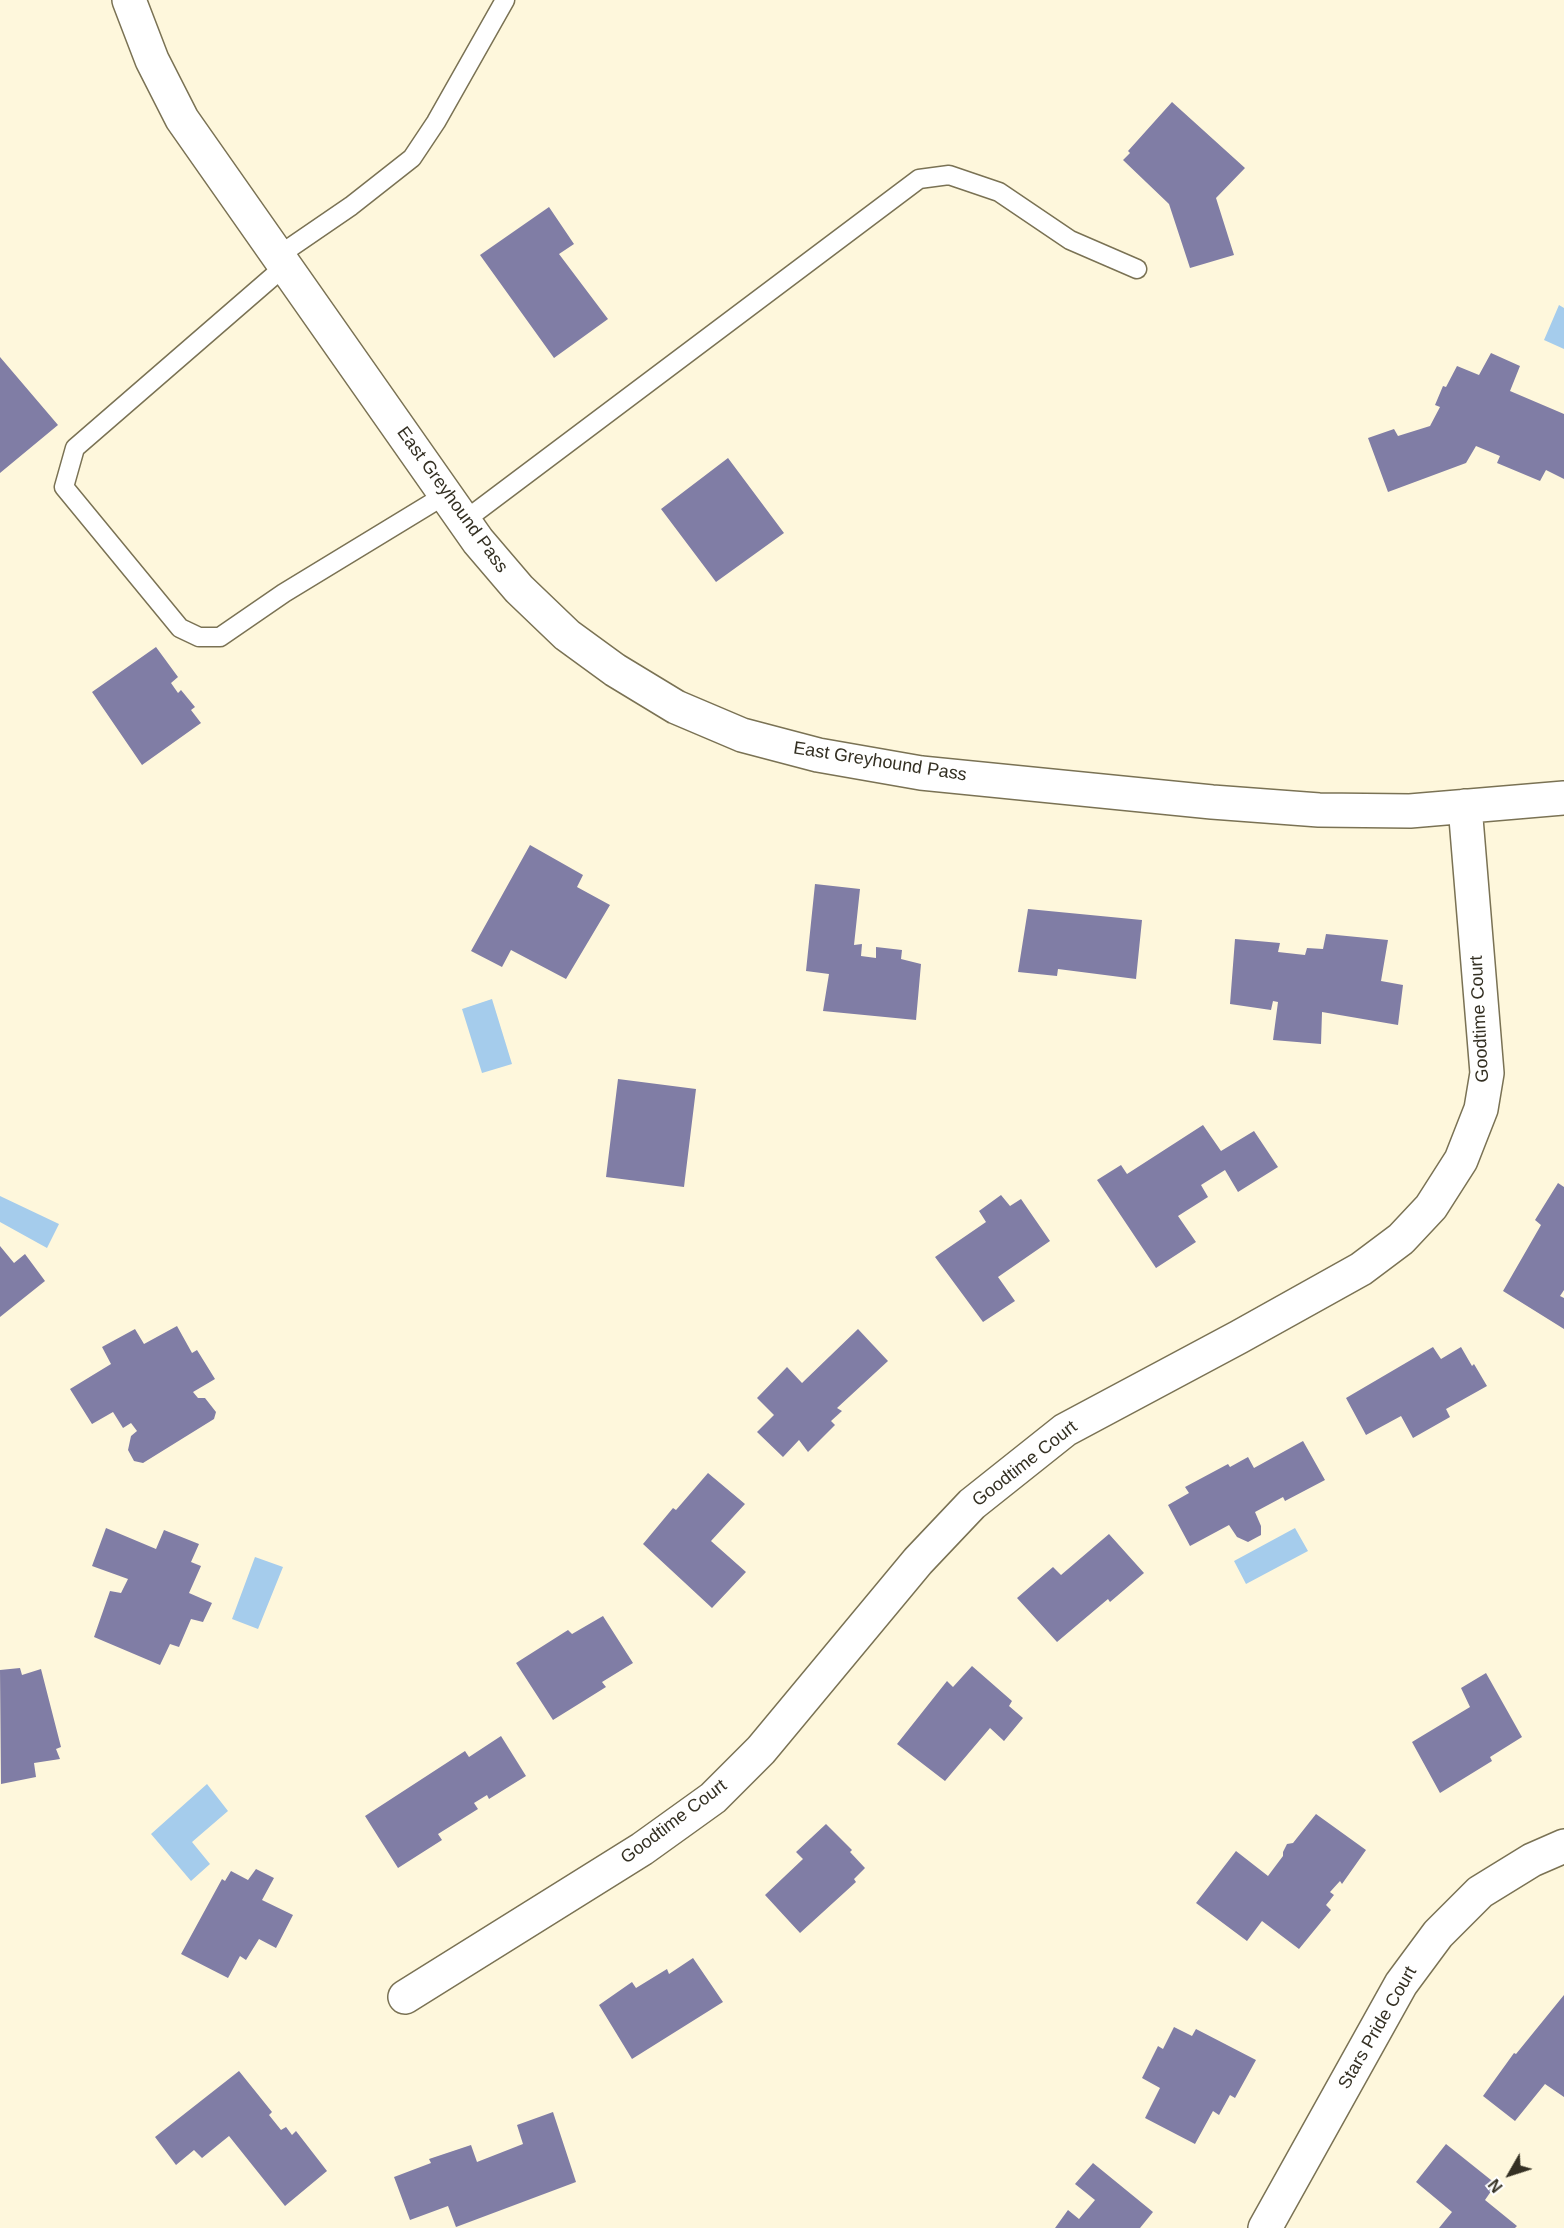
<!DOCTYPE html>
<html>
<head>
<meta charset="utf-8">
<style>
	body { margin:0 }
	#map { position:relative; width:1564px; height:2228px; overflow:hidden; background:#fef7dc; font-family:Arial,sans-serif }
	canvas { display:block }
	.north { position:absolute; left:1480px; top:2144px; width:60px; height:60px; -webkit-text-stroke:4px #fff; paint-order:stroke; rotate:231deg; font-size:16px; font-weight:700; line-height:24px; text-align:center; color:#343023 }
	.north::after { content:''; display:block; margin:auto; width:21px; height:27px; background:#343023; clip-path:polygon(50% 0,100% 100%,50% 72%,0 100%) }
</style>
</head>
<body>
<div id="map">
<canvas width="1564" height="2228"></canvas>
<div class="north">N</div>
</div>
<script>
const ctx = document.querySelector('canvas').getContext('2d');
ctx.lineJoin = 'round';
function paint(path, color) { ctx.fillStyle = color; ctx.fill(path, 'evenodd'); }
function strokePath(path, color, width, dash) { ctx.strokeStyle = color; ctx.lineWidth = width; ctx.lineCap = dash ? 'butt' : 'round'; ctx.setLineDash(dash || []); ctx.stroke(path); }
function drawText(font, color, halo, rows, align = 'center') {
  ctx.font = font + ' Arial,sans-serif'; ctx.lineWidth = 4.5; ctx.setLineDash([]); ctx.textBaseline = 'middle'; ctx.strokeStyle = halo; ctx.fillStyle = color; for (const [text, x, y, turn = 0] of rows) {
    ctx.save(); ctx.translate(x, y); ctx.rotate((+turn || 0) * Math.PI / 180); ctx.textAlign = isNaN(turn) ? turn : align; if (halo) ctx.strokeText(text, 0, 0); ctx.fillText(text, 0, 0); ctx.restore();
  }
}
paint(new Path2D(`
	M1559,305L1564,308V349L1544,340Z
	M492,999L512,1064L482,1073L462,1009Z
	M0,1196L59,1224L47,1248L0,1222Z
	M1295,1528L1308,1551L1246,1584L1234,1561Z
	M255,1557L283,1567L258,1629L232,1619Z
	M207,1784L228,1811L192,1842L210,1864L191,1881L151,1834Z`), '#a5ccec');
paint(new Path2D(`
	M1172,102L1245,168L1216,198L1234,255L1190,268L1169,204L1123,160L1130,153L1128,151Z
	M549,207L574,244L559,254L608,319L554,358L480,255Z
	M1491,353L1520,366L1510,391L1564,414V479L1546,470L1540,481L1497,463L1500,456L1476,446L1466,463L1388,492L1368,438L1394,429L1398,436L1430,426L1440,407L1435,405L1443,386L1446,387L1457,366L1479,375Z
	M0,357L58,425L0,473Z
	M728,458L784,533L716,582L661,509Z
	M156,647L178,677L171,683L178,693L181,690L195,707L191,710L201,723L142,765L92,692Z
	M530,845L583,875L577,887L610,905L566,979L511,950L502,967L471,951Z
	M815,884L860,889L854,945L862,944L861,956L876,958V947L902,950L901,959L921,964L916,1020L823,1011L829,974L806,971Z
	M1028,909L1142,920L1136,979L1058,969L1057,976L1018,972Z
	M1326,934L1388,940L1381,981L1403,985L1398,1025L1322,1012L1321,1044L1273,1040L1278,1002L1273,1001L1271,1010L1230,1004L1235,939L1280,943L1278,952L1305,955L1307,948L1323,949Z
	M618,1079L696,1089L684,1187L606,1177Z
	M1203,1125L1221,1151L1254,1131L1278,1167L1238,1192L1225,1170L1201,1185L1208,1197L1178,1216L1196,1242L1156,1268L1097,1180L1121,1165L1127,1174Z
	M1558,1183L1564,1187V1290L1560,1296L1564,1298V1329L1503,1291L1541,1225L1535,1220Z
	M1001,1195L1010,1206L1021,1199L1050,1241L998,1277L1015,1301L983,1322L935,1257L986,1222L979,1211Z
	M0,1246L14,1263L25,1254L45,1281L0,1317Z
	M177,1326L192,1353L197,1350L215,1379L193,1392L198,1398H205L216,1412L214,1419L143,1463L134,1461L128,1450L131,1436L137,1431L131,1423L123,1428L113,1412L92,1424L70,1389L111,1364L102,1347L135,1329L144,1344Z
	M858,1329L888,1361L837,1408L842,1411L831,1421L835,1425L808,1452L799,1440L783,1457L757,1432L774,1415L757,1398L787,1367L802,1383Z
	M1433,1347L1441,1359L1461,1347L1472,1366L1474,1364L1487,1386L1446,1409L1450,1417L1413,1438L1401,1416L1366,1435L1346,1398Z
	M1303,1441L1325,1480L1285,1501L1283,1497L1255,1512L1261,1526V1535L1248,1542L1237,1537L1229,1525L1190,1546L1168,1505L1189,1493L1185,1487L1228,1464L1230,1467L1248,1457L1254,1468Z
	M708,1473L745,1504L711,1541L746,1572L712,1608L643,1544L673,1508L676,1510Z
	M106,1528L156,1549L164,1530L199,1544L191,1562L201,1566L189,1593L212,1603L203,1622L191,1619L179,1647L170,1644L160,1665L94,1637L110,1591L121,1593L128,1579L92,1566Z
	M1109,1534L1144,1573L1110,1602L1108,1599L1057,1642L1017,1598L1053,1567L1061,1575Z
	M603,1616L633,1663L602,1682L606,1687L553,1720L516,1663L568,1630L572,1634Z
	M972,1666L1012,1701L1009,1706L1023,1718L1004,1741L990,1728L945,1781L897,1744L947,1681L953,1687Z
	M20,1668L22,1675L41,1669L61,1747L56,1749L60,1759L34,1763L36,1777L1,1784L0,1670Z
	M1486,1673L1522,1737L1490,1757L1492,1761L1440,1793L1412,1742L1470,1707L1461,1688Z
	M501,1736L526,1776L489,1799L487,1795L474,1803L478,1809L438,1834L442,1840L398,1868L365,1816L465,1751L469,1757Z
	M1316,1814L1366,1850L1342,1884L1340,1881L1330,1892L1334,1895L1326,1905L1331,1910L1299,1949L1262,1921L1247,1941L1196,1903L1236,1851L1268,1876L1283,1856V1852L1287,1844L1293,1843Z
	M826,1824L852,1850L850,1852L865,1868L854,1879L856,1882L800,1933L765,1895L803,1859L796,1852Z
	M256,1869L274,1878L262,1900L293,1915L276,1948L259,1939L246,1960L240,1956L228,1978L181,1954L222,1879L225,1881L231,1871L248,1880Z
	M693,1958L723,2002L632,2059L599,2005L632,1982L636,1988L667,1969L669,1974Z
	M1564,1995V2097L1545,2084L1515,2121L1483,2096L1514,2053L1516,2054Z
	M1174,2027L1192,2036L1196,2029L1256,2060L1235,2098L1230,2095L1219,2115L1213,2111L1195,2144L1145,2118L1160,2088L1142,2078L1158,2046L1163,2049Z
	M239,2071L272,2112L269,2115L281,2130L286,2127L292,2135L296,2131L327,2171L285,2206L229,2136L202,2158L194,2150L176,2165L155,2137Z
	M553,2112L576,2182L456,2227L448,2206L410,2220L394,2177L431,2163L429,2159L471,2145L477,2162L523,2144L517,2125Z
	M1446,2144L1496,2184L1485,2200L1517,2226L1515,2228H1439L1452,2212L1416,2182Z
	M1093,2163L1153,2212L1140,2228H1055L1068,2210L1079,2219L1095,2200L1075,2184Z`), '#807da5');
const lane = new Path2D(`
	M278,256L351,206L412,158L436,122L505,0
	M285,266L75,448L64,487L180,628L199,637H220L284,593L445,495
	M464,521L919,179L949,175L999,192L1070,240L1137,269`);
const street = new Path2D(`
	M129,0L152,60L182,119L478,541L519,589L567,635L615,670L676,707L742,735L818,755L921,773L1212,802L1319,810L1410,811L1564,798
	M405,1997L642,1849L713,1798L761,1750L918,1561L972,1504L1065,1430L1239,1337L1361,1269L1401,1239L1431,1207L1461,1160L1481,1109L1487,1073L1465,806
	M1265,2228L1401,1984L1438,1934L1480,1892L1532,1860L1564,1846`);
strokePath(lane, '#7a7254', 21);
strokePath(street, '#7a7254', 36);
strokePath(lane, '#fff', 18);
strokePath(street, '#fff', 33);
drawText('18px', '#343023', '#fff', [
	["East Greyhound Pass",452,500,54],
	["East Greyhound Pass",880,762,9],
	["Goodtime Court",1480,1019,-93],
	["Goodtime Court",1025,1464,-38],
	["Goodtime Court",674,1822,-37],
	["Stars Pride Court",1378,2028,-60]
]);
</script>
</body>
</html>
